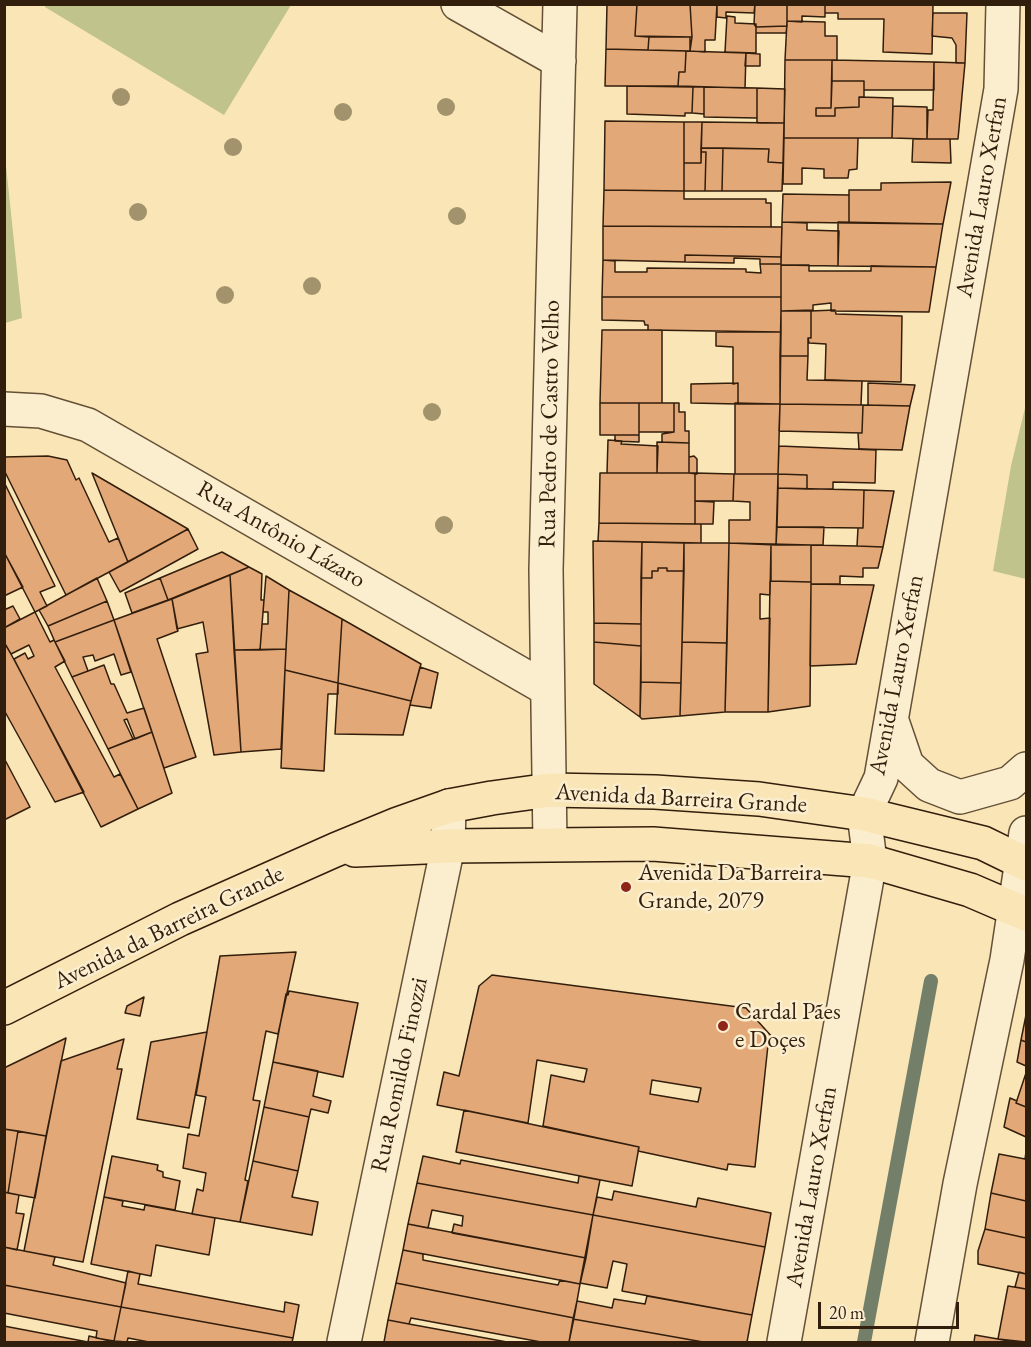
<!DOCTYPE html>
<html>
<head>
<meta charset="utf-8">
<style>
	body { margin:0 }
	#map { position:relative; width:1031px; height:1347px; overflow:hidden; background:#f9e5b5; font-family:"EB Garamond",serif }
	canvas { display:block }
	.frame { position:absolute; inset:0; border:6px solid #321e0c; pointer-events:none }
	.scale { position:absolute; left:818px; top:1302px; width:141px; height:27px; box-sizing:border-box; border:3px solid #321e0c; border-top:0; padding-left:8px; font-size:18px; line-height:21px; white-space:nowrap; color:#321e0c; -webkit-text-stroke:4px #fbeecf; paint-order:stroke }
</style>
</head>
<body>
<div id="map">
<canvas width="1031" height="1347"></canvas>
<div class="frame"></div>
<div class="scale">20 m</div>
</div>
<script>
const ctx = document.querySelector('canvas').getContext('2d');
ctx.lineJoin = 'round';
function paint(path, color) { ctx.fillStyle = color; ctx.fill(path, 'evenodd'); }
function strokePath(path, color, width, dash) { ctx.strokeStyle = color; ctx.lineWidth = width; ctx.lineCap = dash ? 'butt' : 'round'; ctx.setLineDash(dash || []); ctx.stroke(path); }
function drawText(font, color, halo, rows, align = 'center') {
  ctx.font = font + ' "EB Garamond",serif'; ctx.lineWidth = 5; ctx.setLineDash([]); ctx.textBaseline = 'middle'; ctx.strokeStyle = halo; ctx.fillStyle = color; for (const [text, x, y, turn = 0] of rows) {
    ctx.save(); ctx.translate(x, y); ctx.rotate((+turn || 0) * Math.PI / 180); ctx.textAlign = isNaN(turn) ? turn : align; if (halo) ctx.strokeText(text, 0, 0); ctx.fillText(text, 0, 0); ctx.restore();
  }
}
paint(new Path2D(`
	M46,4H291V5L224,115L45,7Z
	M4,147L22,318L5,323H4Z
	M1026,404V579L993,571L1011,466Z`), '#c0c38b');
strokePath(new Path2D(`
	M864,1342L931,981`), '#737f69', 14);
const building = new Path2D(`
	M607,4H637L635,36L649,37L648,50L606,49Z
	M637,4H690L692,37L635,36Z
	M690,4H717L715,40H705V52L690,51L692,37Z
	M717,4H755L754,13L726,12V18L717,17Z
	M755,4H787V26L756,27L754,24Z
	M787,4H825V17L802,16V22L787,21Z
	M825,4H933L932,54L883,52L884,19H838V13H825Z
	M933,13H967L965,63H956V45L952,38L932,36Z
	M727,16L735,17V23L756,24V53L725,52Z
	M787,21L825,22V36H837V60H785Z
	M787,26L786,33H756V27Z
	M649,37H690V51L648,50Z
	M606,49L686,51L685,72H679L678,86H605Z
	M686,51L746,53L745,88L678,86L679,72H685Z
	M746,53L760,54V66H745Z
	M785,60H832L831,108H816V116H835V108L859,107V97L893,98L892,138H784Z
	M832,60L934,62V90H864V81H832Z
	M934,62L965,63L958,139H927L928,110H933Z
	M832,81H864V97H859V107L835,108V116H816V108H831Z
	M627,86L693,87L692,113H685V116L627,114Z
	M693,87H704V114L692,113Z
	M704,87L757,88V118L704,117Z
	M757,88L785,89L784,123H757Z
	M893,106L927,107V139L892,138Z
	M605,121L684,122V191L604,190Z
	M684,122H702L701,163H684Z
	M702,122L784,123L783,163L768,162L769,149L701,148Z
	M784,138H858L857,169L849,170L848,178H824V169L802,168V184H783Z
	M913,139H950L951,163L912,162Z
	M701,148H723L722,191H705L706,152H701Z
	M723,148L769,149L768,162L783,163L782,191H722Z
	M701,152H706L705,191H684V163H701Z
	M951,182L943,224L849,223V190H881V183Z
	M604,190L684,191V199H766V203H771V227L603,226Z
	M783,194L849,195V223L782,222Z
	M782,222L807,223V230L839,231L838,266L781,265Z
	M838,222L943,224L936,267L838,266Z
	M603,226L782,227L781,257L685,255V262L603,260Z
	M685,255L781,257V264H760V259L734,258V263L685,262Z
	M603,260L615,261V272H647V268L746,269V272L761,273L760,264H781V297H602Z
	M781,265H809V271H871V266L936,267L929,312L831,311V303L813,305V310L781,311Z
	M602,297H781V332L648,330V325H645L644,321L602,320Z
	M835,310L836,314L902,316L901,382L825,380L826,344L809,343L808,338H811V311Z
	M781,311H811V338H808V356H780Z
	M602,330H662V403H600Z
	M716,332H781L780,404H738V383L733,384V347L716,346Z
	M780,356H808L807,380L862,381L861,405L780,404Z
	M738,383V404L691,403V384Z
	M868,383L915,385L910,406L868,405Z
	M600,403H639V435H600Z
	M639,403H674V432H639Z
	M674,403H679V412H685V431H689V443L662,442V434L674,432Z
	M735,403L780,404L778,474H735Z
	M780,404L863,405L862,433L779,431Z
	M863,405L910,406L902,450L859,449L858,433H862Z
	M615,435H639V442L615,441Z
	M608,440L622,441L621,444L658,446L657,473H607Z
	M657,442L689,443V473H657Z
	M779,446L876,450L875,483L833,482V489H807V475L778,474Z
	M48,456L67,460L76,480L79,478L109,542L118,538L128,562L66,595L4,470V457Z
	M694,456L697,459V474L689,473V457Z
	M92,473L188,529L128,562Z
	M600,473H695V524L599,523Z
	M695,473L734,474L733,501H695Z
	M734,474H778L776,545L729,543V520H750V502L733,501Z
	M778,474L807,475V489L778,488Z
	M4,482L55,586L40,592L47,606L35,612L4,552Z
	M778,488L864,490L863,528L777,527Z
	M864,490L894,491L883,547L857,546L858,528H863Z
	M695,501L714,502L713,524H695Z
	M599,523L701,524V543L598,541Z
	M777,527H824L823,545H776Z
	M188,529L198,549L120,592L109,572Z
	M593,541L642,542L641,624L594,623Z
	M642,542L684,543V571H667V568H658V571H652V578H641Z
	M684,543H729L727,643L682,642Z
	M729,543L771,544L770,595L760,594V619L770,618L768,712H725Z
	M771,544L811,545V582L771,581Z
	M811,545L857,546L883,547L878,568H863V577L840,576V584H811Z
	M4,552L23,587L4,596Z
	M222,552L249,567L168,600L160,578Z
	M249,567L262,574L261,600H264L260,650H234L230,575Z
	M658,568H667V571H684L681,683L641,682V578H652V571H658Z
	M230,575L241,752L214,755L196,654L208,652L203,622L177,629L172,599Z
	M266,576L289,590L286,649L260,650L262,624H268V612H263Z
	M97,578L107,601L48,626L39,610Z
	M160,578L168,600L132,613L125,593Z
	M770,581L811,582L810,706L768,712Z
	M811,584L874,585L856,664L810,666Z
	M289,590L342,619L338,683L285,670Z
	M172,599L178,631L157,639L196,757L164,768L114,620Z
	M107,601L114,620L55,642L48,626Z
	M13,606L20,619L4,628V610Z
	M35,612L50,642L54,640L65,661L55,667L114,777L120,774L138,809L101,827L14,659L25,653L28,659L34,656L29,645L11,654L4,642V628Z
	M342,619L421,664L411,701L338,683Z
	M114,620L131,672L121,675L114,654L95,661L93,655L83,657L88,671L72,677L55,642Z
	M594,623L641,624V646L594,642Z
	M4,642L11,654L84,792L55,802L4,710Z
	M594,642L641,646L640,717L594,684Z
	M682,642L727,643L725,712L680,716Z
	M286,649L281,749L241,752L234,650Z
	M104,665L111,684H114L127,713L144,708L152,732L135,739L127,719L124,720L133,739L108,749L72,677Z
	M420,667L438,673L431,708L410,705Z
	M285,670L338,683V694H328L324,771L281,768Z
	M641,682L681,683L680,716L642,719L640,717Z
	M338,683L411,701L403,735L335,734Z
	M152,732L172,793L138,809L108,749Z
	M4,758L30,807L4,820Z
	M296,952L278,1034L266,1031L253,1100L260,1101L245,1180L248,1181L240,1222L192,1214L197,1189L203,1191L206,1173L183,1168L188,1134L199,1136L206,1097L196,1095L220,956Z
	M492,975L746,1008L773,1038L768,1045L755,1167L728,1164L727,1170L638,1151L639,1147L543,1126L551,1075L584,1082L587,1069L537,1060L528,1123L437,1105L444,1072L459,1076L479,986ZM652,1080L701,1088L698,1102L650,1094Z
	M289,991L358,1003L343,1077L273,1062L286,994L288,995Z
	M144,997L140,1016L125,1013L127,1006Z
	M1026,1015V1042L1021,1040Z
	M207,1032L189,1128L137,1119L151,1042Z
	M66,1038L46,1136L4,1129V1068Z
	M124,1039L117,1069H122L83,1262L24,1251L61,1061Z
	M1021,1040L1026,1042V1066L1017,1062Z
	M273,1062L318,1071L313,1096L331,1101L328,1113L311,1109L309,1117L264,1107Z
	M1026,1073V1107L1016,1103Z
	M1010,1098L1017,1101L1016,1103L1026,1107V1137L1004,1127Z
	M264,1107L309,1117L298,1171L253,1161Z
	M464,1110L639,1147L632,1186L456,1152Z
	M4,1129L18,1131L8,1193L4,1192Z
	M18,1131L46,1136L35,1198L8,1193Z
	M1026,1152V1201L991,1193L999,1154L1025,1159Z
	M112,1156L158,1165L157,1170L163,1172V1177L180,1181L175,1210L104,1197Z
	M423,1156L460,1164L461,1160L578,1183L579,1176L600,1180L593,1215L417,1183Z
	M253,1161L298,1171L292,1197L318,1202L312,1235L240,1222Z
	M417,1183L593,1215L586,1258L452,1233L454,1224L462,1226L463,1216L432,1210L428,1228L408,1224Z
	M614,1191L696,1207L698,1198L771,1213L765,1247L593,1215L597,1197L612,1200Z
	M4,1192L19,1195L16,1213L24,1214L17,1250L4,1247Z
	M991,1193L1026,1201V1238L985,1229Z
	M104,1197L123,1201L122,1206L144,1210L145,1205L215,1218L209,1255L156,1245L151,1276L91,1264Z
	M593,1215L765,1247L752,1315L622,1291L627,1264L613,1261L607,1288L580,1283Z
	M408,1224L586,1258L580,1284L403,1250Z
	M985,1229L1026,1238V1274L978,1264V1251Z
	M4,1247L55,1257L53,1265L126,1283L121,1307L4,1285Z
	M403,1250L423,1254V1260L486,1272L558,1285L560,1280L580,1284L574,1318L396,1283Z
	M128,1271L140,1274L138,1284L284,1312L285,1302L299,1305L293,1338L121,1307Z
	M1019,1272L1026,1274V1289L1015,1287Z
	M396,1283L574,1318L569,1342H541L411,1318L409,1324L388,1320Z
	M4,1285L121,1307L114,1341L96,1338L97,1331L4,1313Z
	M1008,1286L1026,1289V1342L998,1339Z
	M647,1296L752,1315L747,1342H703L573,1319L577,1301L612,1308L614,1299L645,1304Z
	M121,1307L293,1338L292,1342H149L128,1338L127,1342L114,1341Z
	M573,1319L703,1342H569Z
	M388,1320L409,1324L507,1342H384Z
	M4,1326L88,1342L89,1336L114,1342H4Z
	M975,1335L998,1339L1014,1342H974Z`);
paint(building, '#e3a878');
strokePath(building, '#321e0c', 1.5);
const minor = new Path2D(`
	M458,4L559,61
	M4,409L41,411L88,425L547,689
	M893,724L907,765L929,785L960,797L1010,783L1026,769
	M550,844L546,570L560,4
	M344,1342L448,846L449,806
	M784,1342L870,861L864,814L881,778L1001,89L1003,4
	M932,1342L960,1184L1007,960L1026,833`);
const major = new Path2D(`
	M355,850L448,846L653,844L870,861L970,890L1026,914
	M4,1008L180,919L335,850L398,824L449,806L492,798L550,790L655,792L759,799L864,814L983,843L1026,864`);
strokePath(minor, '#645036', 36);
strokePath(major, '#321e0c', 36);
strokePath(minor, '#fbeecf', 33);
strokePath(major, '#f9e5b5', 33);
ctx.fillStyle = '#a3936d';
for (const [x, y] of [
	[121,97],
	[446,107],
	[343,112],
	[233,147],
	[138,212],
	[457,216],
	[312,286],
	[225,295],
	[432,412],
	[444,525]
]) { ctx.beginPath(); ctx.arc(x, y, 9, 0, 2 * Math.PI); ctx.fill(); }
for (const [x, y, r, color] of [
	[626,887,6,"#8f2418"],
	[723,1026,6,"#8f2418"]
]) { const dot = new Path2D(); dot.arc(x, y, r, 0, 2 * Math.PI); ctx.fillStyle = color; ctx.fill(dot); strokePath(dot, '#fbeecf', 2); }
drawText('24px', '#321e0c', '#fbeecf', [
	["Avenida Lauro Xerfan",982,197,-80],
	["Rua Pedro de Castro Velho",550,424,-89],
	["Rua Antônio Lázaro",281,535,30],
	["Avenida Lauro Xerfan",897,675,-79],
	["Avenida da Barreira Grande",681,799,3],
	["Avenida da Barreira Grande",169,928,-26],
	["Rua Romildo Finozzi",400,1075,-78],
	["Avenida Lauro Xerfan",812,1187,-80]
]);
drawText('24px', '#321e0c', '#fbeecf', [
	["Avenida Da Barreira",638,873],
	["Grande, 2079",638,901],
	["Cardal Pães",735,1012],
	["e Doçes",735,1040]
], 'left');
</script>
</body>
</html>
